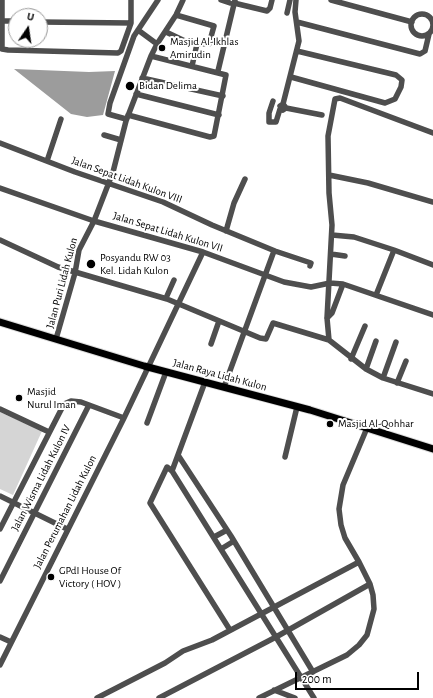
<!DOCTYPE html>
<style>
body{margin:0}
#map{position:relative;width:433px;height:698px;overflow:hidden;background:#fff;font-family:"Alegreya Sans",sans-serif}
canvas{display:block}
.north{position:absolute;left:8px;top:8px;width:40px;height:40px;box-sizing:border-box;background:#fff;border:1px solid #999;border-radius:50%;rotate:13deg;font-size:11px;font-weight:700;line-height:16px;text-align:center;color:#000}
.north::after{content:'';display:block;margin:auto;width:14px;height:18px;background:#000;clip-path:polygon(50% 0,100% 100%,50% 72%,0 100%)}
.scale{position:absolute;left:295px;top:672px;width:124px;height:18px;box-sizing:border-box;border:2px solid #000;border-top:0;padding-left:5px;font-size:12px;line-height:14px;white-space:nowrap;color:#000;-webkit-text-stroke:3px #fff;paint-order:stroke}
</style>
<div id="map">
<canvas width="433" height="698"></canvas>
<div class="north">U</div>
<div class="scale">200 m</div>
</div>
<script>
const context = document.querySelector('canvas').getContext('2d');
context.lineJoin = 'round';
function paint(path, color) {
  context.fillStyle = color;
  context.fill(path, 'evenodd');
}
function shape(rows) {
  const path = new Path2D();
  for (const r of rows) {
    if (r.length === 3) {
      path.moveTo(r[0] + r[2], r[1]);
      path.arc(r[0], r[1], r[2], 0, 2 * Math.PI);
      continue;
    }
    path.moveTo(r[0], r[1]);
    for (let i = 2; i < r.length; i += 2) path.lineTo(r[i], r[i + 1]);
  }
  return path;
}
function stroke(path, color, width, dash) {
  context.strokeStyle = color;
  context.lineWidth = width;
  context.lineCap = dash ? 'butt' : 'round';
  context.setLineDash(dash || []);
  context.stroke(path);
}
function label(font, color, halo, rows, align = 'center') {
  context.font = font + ' "Alegreya Sans",sans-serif';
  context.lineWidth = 4;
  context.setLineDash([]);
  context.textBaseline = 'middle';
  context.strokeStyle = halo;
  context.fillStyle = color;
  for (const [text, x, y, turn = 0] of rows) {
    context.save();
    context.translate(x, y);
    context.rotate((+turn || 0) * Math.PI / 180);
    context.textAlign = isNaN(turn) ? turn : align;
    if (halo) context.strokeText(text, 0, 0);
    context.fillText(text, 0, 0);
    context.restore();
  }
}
paint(shape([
 [0,412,42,431,13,495,0,489]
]), '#d5d5d5');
paint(shape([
 [14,69,89,72,115,71,103,115,87,117,71,114]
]), '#9c9c9c');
const major = shape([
 [0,322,144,366,310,410,433,449]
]);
stroke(major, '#dbdbdb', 9);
stroke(shape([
 [2,0,2,49,8,50,118,53,121,51,131,23,131,0],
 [221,0,230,3],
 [331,0,412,22],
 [234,3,267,11,270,8,272,0],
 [287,13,290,0],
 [422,25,11],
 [176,15,214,26,209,44,197,44,192,66],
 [2,21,16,21],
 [40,22,131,23],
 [297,22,420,54,425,51,429,34],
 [138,30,157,44],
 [166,32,187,42],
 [218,71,235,0],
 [291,77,385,103,395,99,401,87,402,80,396,75,297,51],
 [142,78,223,96],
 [136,94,219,115],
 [273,101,269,113,269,122,276,122,280,109],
 [283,104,299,41,295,12,296,0],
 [286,108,283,104,280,106,283,110,286,108,322,115],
 [128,115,210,137,214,136,226,75,151,56],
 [126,119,108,114,110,103,134,36,158,0],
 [104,135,121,140],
 [0,143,75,172,163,202,212,225,275,251,311,263,310,266],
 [47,161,61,119],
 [329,175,368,183,433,202],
 [0,188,94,221,203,252,284,282,311,287,330,283,343,284,433,315],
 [226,231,234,203,245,179],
 [332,235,354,237,394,250,433,265],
 [0,240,58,267,167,299,260,338,266,339,273,323,329,340,366,369,383,378,433,394],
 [331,254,345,256],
 [376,295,394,250],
 [166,298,174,280],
 [327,318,332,313,343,284],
 [56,339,75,273,79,250,94,221,113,172,126,121,151,56,157,44,176,15,183,0],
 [329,340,327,318,332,225,329,193,328,136,335,99,340,98,433,133],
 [211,344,219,321],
 [351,359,365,326],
 [366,369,376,341],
 [383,378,396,342],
 [397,383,406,361],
 [224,387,274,251],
 [0,409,49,432],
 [147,423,166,372],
 [178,455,231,536,313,672],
 [285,457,297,407],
 [172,471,205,382],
 [0,496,67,529],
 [0,529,64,404,71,401,81,402,124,418],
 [214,537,227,530],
 [221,549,234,541],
 [0,581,89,405],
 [230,630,150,503,167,467,172,471,314,698],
 [0,637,11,642],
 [0,665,124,418,203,252],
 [274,690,295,698],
 [97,698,165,663,183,651,212,640,359,562],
 [159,698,276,637,370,584],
 [259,698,347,655,359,645,367,635,374,609,373,595,370,584,359,562,345,538,341,525,339,509,343,485,367,428]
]), '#4e4e4e', 5.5);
stroke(major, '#000', 7);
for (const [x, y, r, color] of [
 [162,48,4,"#000"],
 [130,86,5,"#000"],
 [91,264,5,"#000"],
 [19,398,4,"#000"],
 [330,424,4,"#000"],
 [51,577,4,"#000"]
]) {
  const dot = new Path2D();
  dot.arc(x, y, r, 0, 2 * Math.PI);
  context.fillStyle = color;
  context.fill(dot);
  stroke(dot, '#fff', 1.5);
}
label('11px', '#000', '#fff', [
 ["Masjid Al-Ikhlas",170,42],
 ["Amirudin",170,55],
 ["Bidan Delima",139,86],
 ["Posyandu RW 03",100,258],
 ["Kel. Lidah Kulon",100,271],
 ["Masjid",27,392],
 ["Nurul Iman",27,405],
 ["Masjid Al-Qohhar",338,424],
 ["GPdI House Of",59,571],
 ["Victory ( HOV )",59,584]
], 'left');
label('11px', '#000', '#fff', [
 ["Jalan Sepat Lidah Kulon VIII",127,180,20],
 ["Jalan Sepat Lidah Kulon VII",168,232,17],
 ["Jalan Puri Lidah Kulon",62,283,-75],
 ["Jalan Raya Lidah Kulon",220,375,15],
 ["Jalan Wisma Lidah Kulon IV",41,478,-63],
 ["Jalan Perumahan Lidah Kulon",65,512,-63]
]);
</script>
